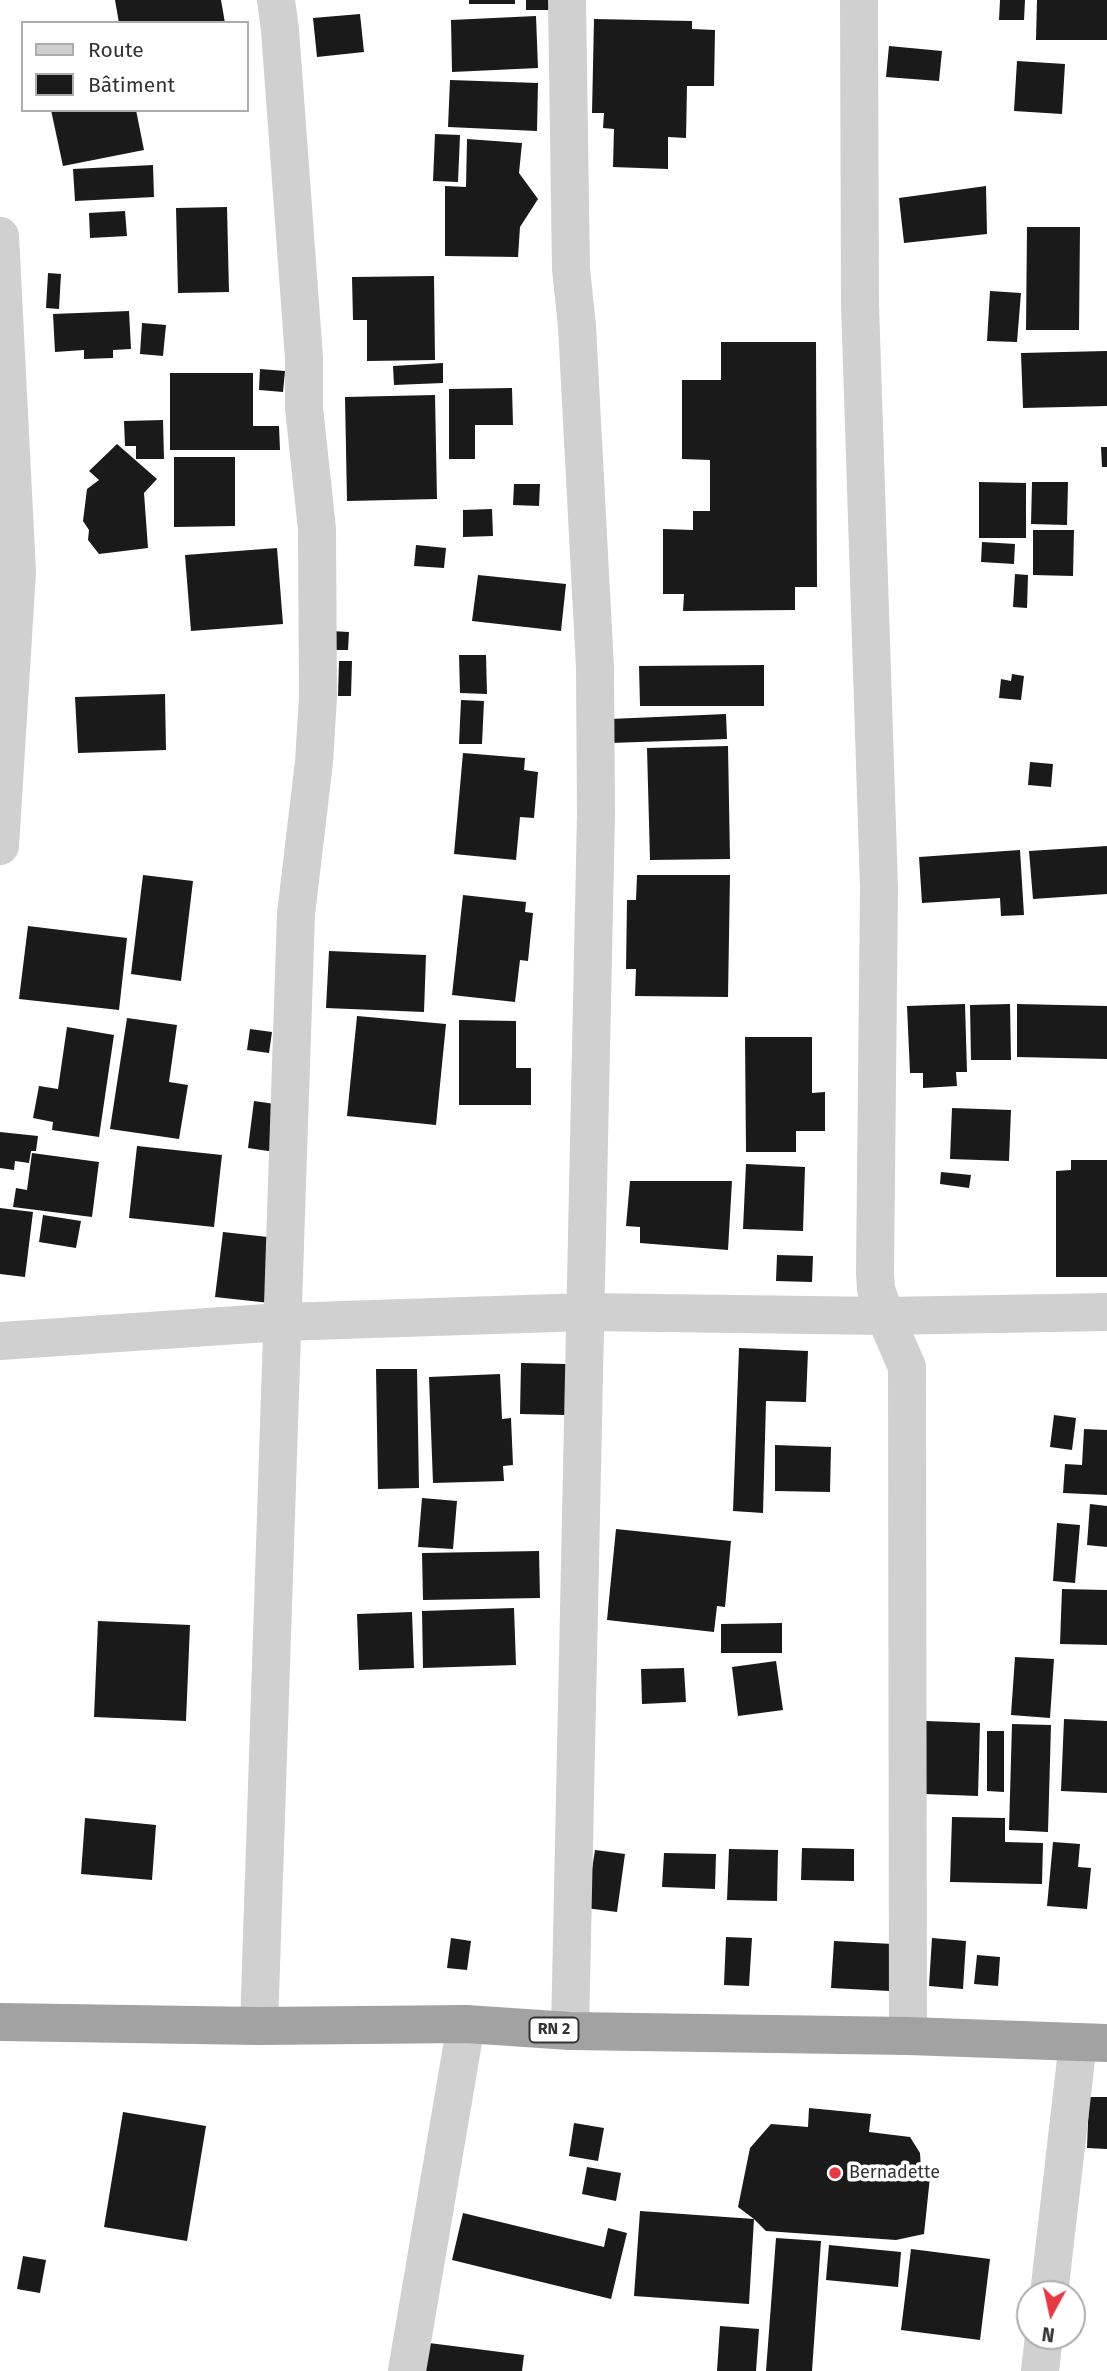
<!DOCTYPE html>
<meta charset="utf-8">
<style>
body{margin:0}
#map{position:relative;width:1107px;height:2371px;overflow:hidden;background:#fff;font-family:"Fira Sans",sans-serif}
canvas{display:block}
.legend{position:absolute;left:21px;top:21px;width:228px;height:91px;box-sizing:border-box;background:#fff;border:2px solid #adadad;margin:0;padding:9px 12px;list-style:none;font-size:21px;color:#333}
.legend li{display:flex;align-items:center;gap:14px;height:35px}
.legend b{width:35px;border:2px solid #adadad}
.north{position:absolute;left:1016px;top:2280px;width:70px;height:70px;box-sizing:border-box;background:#fff;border:2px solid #adadad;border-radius:50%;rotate:188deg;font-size:19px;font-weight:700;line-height:28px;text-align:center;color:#333}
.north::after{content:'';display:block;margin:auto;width:24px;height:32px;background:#e63946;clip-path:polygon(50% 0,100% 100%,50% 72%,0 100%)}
</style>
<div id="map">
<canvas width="1107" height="2371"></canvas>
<ul class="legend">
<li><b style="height:9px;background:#d0d0d0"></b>Route</li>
<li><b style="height:19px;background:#1a1a1a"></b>Bâtiment</li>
</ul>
<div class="north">N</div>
</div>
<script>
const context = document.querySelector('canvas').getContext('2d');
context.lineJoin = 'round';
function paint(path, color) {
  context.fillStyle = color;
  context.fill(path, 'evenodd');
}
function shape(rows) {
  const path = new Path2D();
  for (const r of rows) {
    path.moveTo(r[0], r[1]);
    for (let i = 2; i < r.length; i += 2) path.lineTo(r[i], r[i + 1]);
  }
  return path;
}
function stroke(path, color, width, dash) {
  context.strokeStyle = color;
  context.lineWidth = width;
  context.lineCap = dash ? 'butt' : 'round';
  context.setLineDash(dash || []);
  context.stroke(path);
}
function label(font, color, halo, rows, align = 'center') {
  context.font = font + ' "Fira Sans",sans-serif';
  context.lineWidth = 7;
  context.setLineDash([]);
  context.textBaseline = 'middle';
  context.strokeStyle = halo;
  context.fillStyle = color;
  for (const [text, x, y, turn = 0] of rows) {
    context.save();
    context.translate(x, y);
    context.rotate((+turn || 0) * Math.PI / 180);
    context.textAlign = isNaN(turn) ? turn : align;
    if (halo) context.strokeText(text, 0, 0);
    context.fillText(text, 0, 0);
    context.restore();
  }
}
paint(shape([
 [115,0,221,0,225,23,119,23],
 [469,0,515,0,515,4,469,4],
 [526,0,553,0,553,10,526,10],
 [1000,0,1025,0,1024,20,999,20],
 [1037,0,1107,0,1107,40,1036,40],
 [360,14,364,52,317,57,313,18],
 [536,16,538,68,452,72,451,20],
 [594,19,692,21,692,29,715,30,714,86,687,86,686,138,668,137,668,169,613,167,614,129,603,128,604,113,592,113],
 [889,46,942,51,939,81,886,77],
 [1017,61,1065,64,1062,114,1014,111],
 [450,80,538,83,537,131,448,127],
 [51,110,136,110,144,150,63,166],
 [435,134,460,135,458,182,433,181],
 [467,139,522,143,519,173,538,199,520,227,518,257,445,256,445,186,466,187],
 [153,165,154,197,75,201,73,169],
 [986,186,987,234,904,243,899,198],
 [227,207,229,292,178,293,176,208],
 [125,211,127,236,90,238,89,213],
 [1027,227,1080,227,1079,330,1026,330],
 [48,273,61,274,59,309,46,308],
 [434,276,435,360,367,361,367,320,353,320,352,277],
 [990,291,1021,293,1017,342,987,341],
 [129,311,131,349,113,350,113,358,84,359,84,350,55,352,53,314],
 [142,323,166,325,163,356,140,354],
 [721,342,816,342,817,587,795,587,795,610,683,611,684,594,663,594,663,529,693,530,693,511,710,511,710,460,682,459,682,380,721,380],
 [1107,351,1107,406,1023,408,1021,353],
 [443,363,443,383,394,385,393,366],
 [260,369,285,371,283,392,259,390],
 [170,373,253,373,253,426,279,426,280,450,170,450],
 [512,388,513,425,475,425,475,459,449,459,449,389],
 [435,395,437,499,347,501,345,397],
 [163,420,164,459,136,459,136,446,125,446,124,421],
 [117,444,157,479,144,493,148,548,99,554,88,540,89,530,83,521,87,489,99,480,89,471],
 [1101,447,1107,447,1107,467,1102,467],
 [174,457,235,457,235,526,174,527],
 [979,482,1026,483,1026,538,979,538],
 [1032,482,1068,482,1067,525,1031,524],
 [514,484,540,484,539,506,513,505],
 [492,509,493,536,463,537,463,510],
 [1033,530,1074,530,1073,576,1033,575],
 [982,542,1015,544,1014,564,981,562],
 [416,545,446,548,444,568,414,566],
 [277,548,283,624,191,631,185,555],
 [1015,574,1028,575,1027,608,1013,607],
 [478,575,566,584,561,631,472,621],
 [331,631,349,632,348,650,330,650],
 [459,655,486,655,487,694,460,693],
 [339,661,352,661,351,696,338,696],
 [764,665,764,706,640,706,639,666],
 [1012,674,1024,676,1021,700,999,698,1001,679,1011,681],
 [165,694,166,750,78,753,75,697],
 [461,700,484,701,482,744,459,744],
 [726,714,727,739,610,743,610,719],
 [728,746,730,859,650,860,647,748],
 [463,753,525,758,524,770,538,772,534,818,520,817,516,860,454,854],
 [1030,762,1053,764,1051,787,1028,785],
 [1107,846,1107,894,1033,899,1029,851],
 [1020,850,1024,915,1001,916,1000,898,922,903,919,857],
 [143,875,193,881,181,981,131,974],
 [637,875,730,875,728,997,635,996,636,969,626,969,627,900,636,900],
 [463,895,526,902,525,912,533,913,528,961,520,960,515,1002,452,995],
 [28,926,127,938,119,1010,19,999],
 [329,951,426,955,424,1012,326,1008],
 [965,1004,967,1072,956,1072,957,1086,923,1088,923,1073,910,1073,907,1006],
 [1010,1004,1011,1060,971,1060,970,1005],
 [1017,1004,1107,1006,1107,1059,1017,1057],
 [357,1016,446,1024,436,1125,347,1116],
 [127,1018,177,1025,169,1082,188,1085,179,1139,110,1129],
 [459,1020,516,1021,516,1068,531,1068,531,1105,459,1105],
 [67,1027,114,1035,99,1137,52,1130,53,1122,33,1118,39,1086,58,1089],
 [250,1029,272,1032,269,1053,247,1050],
 [745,1037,812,1037,812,1093,825,1092,825,1131,796,1131,796,1152,746,1152],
 [254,1101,282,1105,275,1152,248,1148],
 [952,1108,1011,1110,1009,1161,950,1159],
 [0,1132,38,1136,36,1151,31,1151,29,1163,15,1161,14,1170,0,1168],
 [137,1146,222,1155,214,1227,129,1218],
 [32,1153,99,1162,92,1217,13,1207,16,1188,27,1190],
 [1071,1160,1107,1160,1107,1277,1056,1277,1056,1171,1071,1170],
 [746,1164,805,1167,803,1231,743,1229],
 [941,1172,971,1175,969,1188,940,1184],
 [630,1181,732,1181,728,1250,640,1243,640,1227,626,1226],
 [0,1208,33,1212,25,1277,0,1274],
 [43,1215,81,1221,76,1248,39,1242],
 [223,1232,277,1238,270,1303,215,1297],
 [777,1255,813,1256,812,1282,776,1281],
 [739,1348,808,1351,806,1402,766,1401,763,1513,733,1511],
 [521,1363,566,1364,565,1415,520,1414],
 [376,1369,417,1369,419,1488,378,1489],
 [500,1374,502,1419,511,1418,513,1465,503,1466,504,1481,433,1483,429,1377],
 [1054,1415,1076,1418,1072,1450,1050,1447],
 [1084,1429,1107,1430,1107,1495,1063,1493,1065,1464,1082,1465],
 [775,1445,831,1447,830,1492,775,1491],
 [422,1498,457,1501,453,1549,418,1547],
 [1090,1504,1107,1506,1107,1547,1087,1545],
 [1057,1523,1080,1525,1075,1583,1053,1581],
 [616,1529,731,1541,725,1607,717,1606,714,1632,607,1620],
 [539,1551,540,1598,423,1600,422,1553],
 [1062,1589,1107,1590,1107,1645,1060,1644],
 [514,1608,516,1665,423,1668,422,1611],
 [412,1612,414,1668,359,1670,357,1614],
 [98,1621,190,1625,186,1721,94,1717],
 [782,1623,782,1653,721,1653,721,1624],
 [1015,1657,1054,1659,1050,1718,1011,1715],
 [776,1661,783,1710,738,1716,732,1667],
 [684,1668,686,1702,642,1704,641,1669],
 [1064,1719,1107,1721,1107,1793,1061,1791],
 [926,1721,980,1723,978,1796,925,1794],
 [1012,1724,1051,1725,1048,1832,1009,1830],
 [987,1731,1004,1731,1004,1792,987,1791],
 [952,1817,1005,1818,1005,1842,1043,1843,1042,1884,950,1882],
 [85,1818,156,1825,152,1880,81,1874],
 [1053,1842,1080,1844,1078,1867,1091,1868,1087,1909,1047,1906],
 [802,1848,854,1849,854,1881,801,1880],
 [729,1849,778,1850,777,1901,727,1900],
 [595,1850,625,1854,617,1912,586,1908],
 [664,1853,716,1854,715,1889,662,1887],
 [726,1937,752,1938,749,1986,724,1985],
 [451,1938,471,1941,467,1970,447,1968],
 [932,1938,966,1941,963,1989,929,1986],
 [834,1941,893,1944,890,1991,831,1988],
 [977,1955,1000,1957,998,1986,974,1984],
 [1089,2097,1107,2097,1107,2149,1087,2148],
 [809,2108,871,2114,869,2132,910,2137,920,2153,921,2169,930,2177,924,2234,896,2240,766,2231,754,2219,749,2304,634,2296,640,2211,754,2219,738,2207,750,2148,771,2124,808,2127],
 [123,2112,206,2126,187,2241,104,2227],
 [574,2123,604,2128,598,2161,569,2156],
 [587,2167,621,2173,616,2201,582,2194],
 [463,2213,604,2247,608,2228,627,2233,611,2299,452,2260],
 [776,2238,821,2241,812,2371,766,2371],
 [829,2245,901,2252,898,2287,826,2280],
 [911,2249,990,2259,980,2340,901,2330],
 [23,2256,46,2260,40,2293,17,2289],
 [720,2326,759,2329,756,2371,717,2371],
 [429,2343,524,2355,522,2371,425,2371]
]), '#1a1a1a');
stroke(shape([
 [567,0,571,269,577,326,595,668,596,814,570,2031],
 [859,0,860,304,879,887,875,1273,876,1289,885,1316,907,1367,908,2036],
 [0,236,17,572,0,846],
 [0,1341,282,1322,586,1312,885,1316,1107,1312],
 [259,2026,296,914,314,762,318,697,317,529,304,408,304,358,280,30,276,0],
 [1049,2294,1078,2042],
 [407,2371,466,2024],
 [1040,2371,1044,2336]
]), '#d0d0d0', 38);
stroke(shape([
 [0,2022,259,2026,466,2024,570,2031,908,2036,1107,2043]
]), '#a2a2a2', 38);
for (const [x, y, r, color] of [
 [835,2173,7,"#e63946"]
]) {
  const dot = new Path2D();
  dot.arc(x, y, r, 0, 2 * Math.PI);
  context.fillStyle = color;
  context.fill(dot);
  stroke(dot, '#fff', 2.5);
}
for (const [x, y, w] of [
 [554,2030,49]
]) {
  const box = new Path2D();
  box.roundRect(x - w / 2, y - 12.5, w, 25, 5);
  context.fillStyle = '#fff';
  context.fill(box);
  stroke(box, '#333', 2);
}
label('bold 16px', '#333', null, [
 ["RN 2",554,2030]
]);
label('18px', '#333', '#fff', [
 ["Bernadette",849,2173]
], 'left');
</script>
